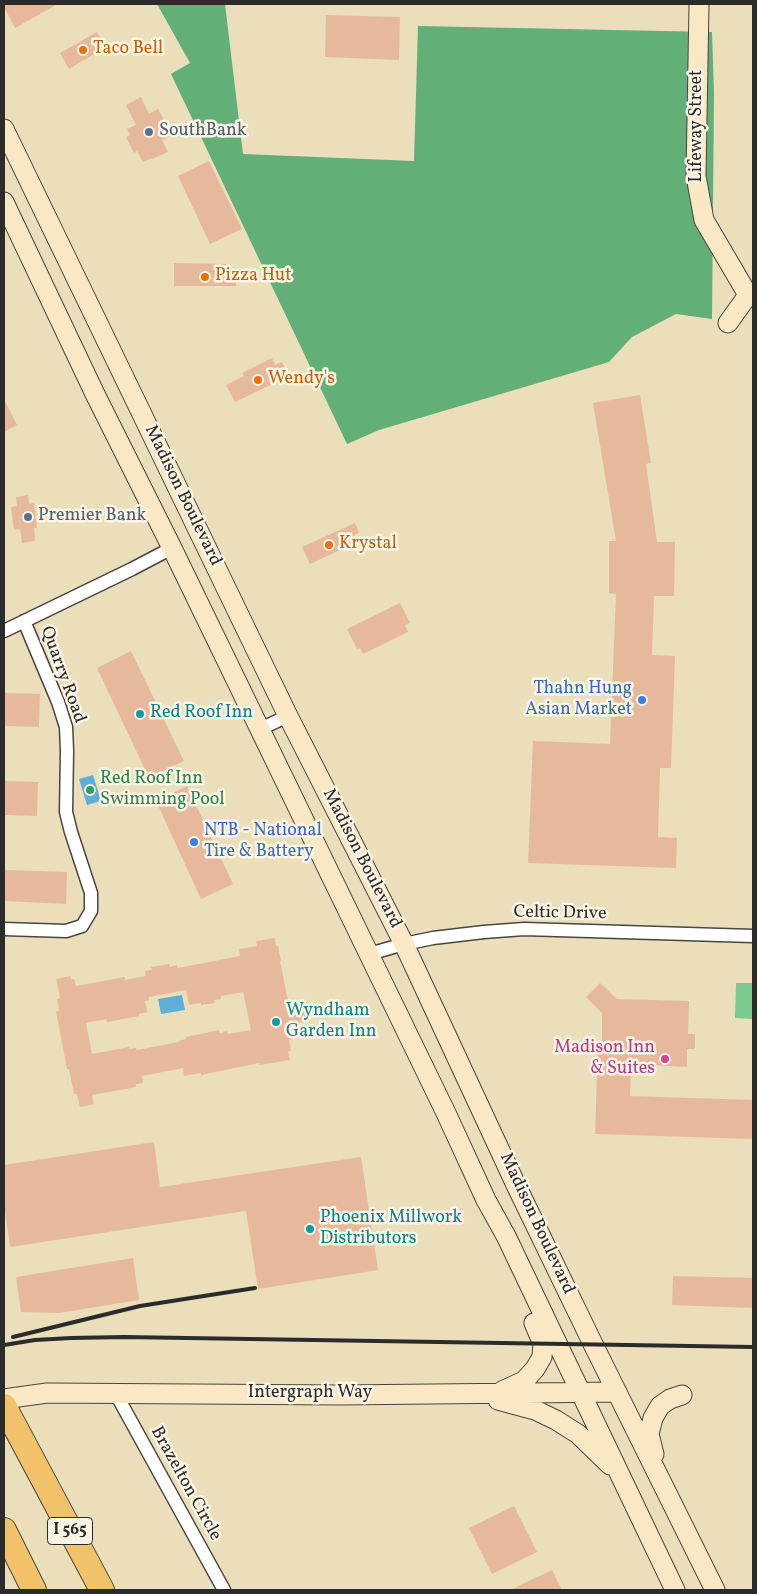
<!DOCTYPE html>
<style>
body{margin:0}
#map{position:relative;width:757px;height:1594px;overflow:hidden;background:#eadfba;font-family:Vollkorn,serif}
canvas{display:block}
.frame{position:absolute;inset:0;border:5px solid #2b2b2b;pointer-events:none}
</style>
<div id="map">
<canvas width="757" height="1594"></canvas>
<div class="frame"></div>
</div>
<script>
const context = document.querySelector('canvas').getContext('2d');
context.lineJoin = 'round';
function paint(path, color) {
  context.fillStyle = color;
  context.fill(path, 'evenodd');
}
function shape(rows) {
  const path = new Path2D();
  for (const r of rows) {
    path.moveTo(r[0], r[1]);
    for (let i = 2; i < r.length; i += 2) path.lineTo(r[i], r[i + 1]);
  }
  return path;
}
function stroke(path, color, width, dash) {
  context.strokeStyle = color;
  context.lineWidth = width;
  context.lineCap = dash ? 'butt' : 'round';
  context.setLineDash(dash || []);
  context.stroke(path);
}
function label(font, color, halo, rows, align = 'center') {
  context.font = font + ' Vollkorn,serif';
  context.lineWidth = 5;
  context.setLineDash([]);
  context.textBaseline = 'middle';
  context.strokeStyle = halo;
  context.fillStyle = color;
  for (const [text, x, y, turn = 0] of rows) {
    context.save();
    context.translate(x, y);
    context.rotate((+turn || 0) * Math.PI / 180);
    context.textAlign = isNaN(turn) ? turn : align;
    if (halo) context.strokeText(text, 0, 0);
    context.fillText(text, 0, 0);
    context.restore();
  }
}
paint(shape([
 [736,983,753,983,753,1019,735,1018]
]), '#78cb8d');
paint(shape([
 [157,4,225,4,243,154,414,161,418,26,712,32,714,93,712,319,676,314,632,337,609,362,379,430,347,444,171,74,190,63]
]), '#62af78');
paint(shape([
 [93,775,101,801,87,805,79,779],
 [182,995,185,1010,161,1014,158,999]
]), '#5faed9');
paint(shape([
 [4,4,58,4,15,28,4,7],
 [326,15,400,17,399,60,325,57],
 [97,32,106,47,69,69,60,53],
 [141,97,149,114,158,109,172,135,162,140,168,152,152,159,152,158,143,162,137,151,134,153,126,137,130,135,127,129,136,125,126,105],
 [209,161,242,229,210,244,178,176],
 [174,263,226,264,226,268,236,268,236,286,174,286],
 [272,358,275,365,282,362,289,376,235,402,226,385,244,376,242,373],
 [640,395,651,463,646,464,657,542,675,542,674,596,654,596,652,655,675,656,671,768,660,768,658,837,677,838,676,868,528,863,533,741,610,744,616,594,609,593,609,541,616,541,593,403],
 [4,399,17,425,4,432],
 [28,495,29,504,34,503,37,528,34,528,35,541,22,543,20,529,14,530,11,507,17,506,16,497],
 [355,523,359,533,354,535,357,542,310,564,302,547],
 [400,603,410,623,405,625,408,632,363,654,360,648,357,649,347,629],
 [131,651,184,761,149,778,97,668],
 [4,693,40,694,39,727,4,726],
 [4,781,38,782,37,816,4,815],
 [187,786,233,884,201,899,156,801],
 [4,870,67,872,66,904,4,901],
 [275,938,276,946,278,946,281,961,280,961,289,1006,306,1003,309,1021,291,1024,293,1039,289,1040,291,1051,288,1051,290,1060,259,1065,259,1063,201,1075,201,1073,184,1076,183,1068,142,1076,143,1083,136,1084,136,1087,92,1095,94,1104,80,1107,77,1094,74,1094,69,1069,67,1069,56,1011,59,1011,57,999,60,998,56,979,70,976,71,979,74,979,76,986,125,977,125,980,146,976,145,971,152,970,151,967,169,964,170,967,177,965,178,968,240,956,239,949,257,946,256,941],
 [186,990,189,1005,201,1003,201,1005,215,1003,214,1000,221,999,221,996,243,992,251,1030,228,1034,227,1031,220,1033,219,1030,186,1037,186,1039,178,1041,179,1042,137,1050,136,1048,129,1049,129,1047,92,1054,86,1023,106,1019,107,1022,139,1016,139,1014,147,1012,145,1001,149,1000,149,997],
 [600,983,617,999,689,1001,688,1034,695,1034,695,1049,687,1049,687,1067,631,1064,630,1096,753,1100,753,1139,595,1134,598,1045,602,1045,602,1013,586,997],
 [154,1142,160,1187,361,1157,378,1270,258,1289,246,1211,10,1247,4,1204,4,1165],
 [133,1258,139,1300,59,1313,21,1312,16,1277],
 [673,1276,753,1278,753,1308,672,1305],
 [514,1506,537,1552,492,1574,469,1528],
 [552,1570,562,1590,510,1590]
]), '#e6b99d');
const street = shape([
 [4,631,132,569,172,548],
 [260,729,288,716],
 [4,929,66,931,82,926,91,911,91,893,71,832,66,812,67,751,66,727,58,702,24,621],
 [369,954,404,944,433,938,484,932,524,929,753,936],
 [116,1394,224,1590]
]);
const secondary = shape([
 [699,4,696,176,704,220,748,295],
 [4,129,288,716,404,944,516,1185,593,1344,715,1590],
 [4,202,95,394,172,548,446,1113,486,1200,506,1236,675,1590],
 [728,323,748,295,753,293],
 [502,1391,524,1381,535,1369,542,1357,543,1344,534,1323],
 [4,1399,47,1393,340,1395,617,1392],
 [498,1400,535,1410,556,1420,578,1434,610,1465],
 [654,1454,649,1434,653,1418,660,1406,670,1399,682,1395]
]);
const highway = shape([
 [4,1406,102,1590],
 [4,1530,34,1590]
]);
stroke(street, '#484640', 15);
stroke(secondary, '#484640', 21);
stroke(highway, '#484640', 26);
stroke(street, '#fff', 12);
stroke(secondary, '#fae7c3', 19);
stroke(highway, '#f2c26a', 24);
stroke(shape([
 [13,1337,140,1306,255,1288],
 [4,1345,35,1340,71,1338,124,1337,753,1347]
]), '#2b2b2b', 4);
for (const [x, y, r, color] of [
 [83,50,5,"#e8710a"],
 [149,132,5,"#5c6f8a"],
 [205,277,5,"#e8710a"],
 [258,380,5,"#e8710a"],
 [28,517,5,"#5c6f8a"],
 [329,545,5,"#e8710a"],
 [642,700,5,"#3f7fe0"],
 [140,714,5,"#0f9aa8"],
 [90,790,5,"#2e9e5b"],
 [194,842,5,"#3f7fe0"],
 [276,1022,5,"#0f9aa8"],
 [665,1059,5,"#d1479c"],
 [310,1229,5,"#0f9aa8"]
]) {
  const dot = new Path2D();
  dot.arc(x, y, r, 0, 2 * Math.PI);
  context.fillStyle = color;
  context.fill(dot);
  stroke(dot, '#fcf5e5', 2);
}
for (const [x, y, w] of [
 [70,1531,45]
]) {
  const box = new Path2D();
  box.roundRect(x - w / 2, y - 13.5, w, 27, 4);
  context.fillStyle = '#fcf5e5';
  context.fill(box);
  stroke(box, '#2b2b2b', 1);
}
label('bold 16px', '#2b2b2b', null, [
 ["I 565",70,1531]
]);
label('18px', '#c56008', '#fcf5e5', [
 ["Taco Bell",93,50],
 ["Pizza Hut",215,277],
 ["Wendy's",268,380],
 ["Krystal",339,545]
], 'left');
label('18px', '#2b2b2b', '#fcf5e5', [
 ["Lifeway Street",698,126,-90],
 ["Madison Boulevard",182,496,64],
 ["Quarry Road",62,675,70],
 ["Madison Boulevard",361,859,63],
 ["Celtic Drive",560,914,1],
 ["Madison Boulevard",536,1224,65],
 ["Intergraph Way",310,1394],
 ["Brazelton Circle",185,1484,61]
]);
label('18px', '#4e5e75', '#fcf5e5', [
 ["SouthBank",159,132],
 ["Premier Bank",38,517]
], 'left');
label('18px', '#366cbe', '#fcf5e5', [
 ["Thahn Hung",632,690],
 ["Asian Market",632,711],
 ["NTB - National",204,832,"left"],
 ["Tire & Battery",204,853,"left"]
], 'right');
label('18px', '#0d838f', '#fcf5e5', [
 ["Red Roof Inn",150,714],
 ["Wyndham",286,1012],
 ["Garden Inn",286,1033],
 ["Phoenix Millwork",320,1219],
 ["Distributors",320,1240]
], 'left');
label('18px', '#27864d', '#fcf5e5', [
 ["Red Roof Inn",100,780],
 ["Swimming Pool",100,801]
], 'left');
label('18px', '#b23c85', '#fcf5e5', [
 ["Madison Inn",655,1049],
 ["& Suites",655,1070]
], 'right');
</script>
